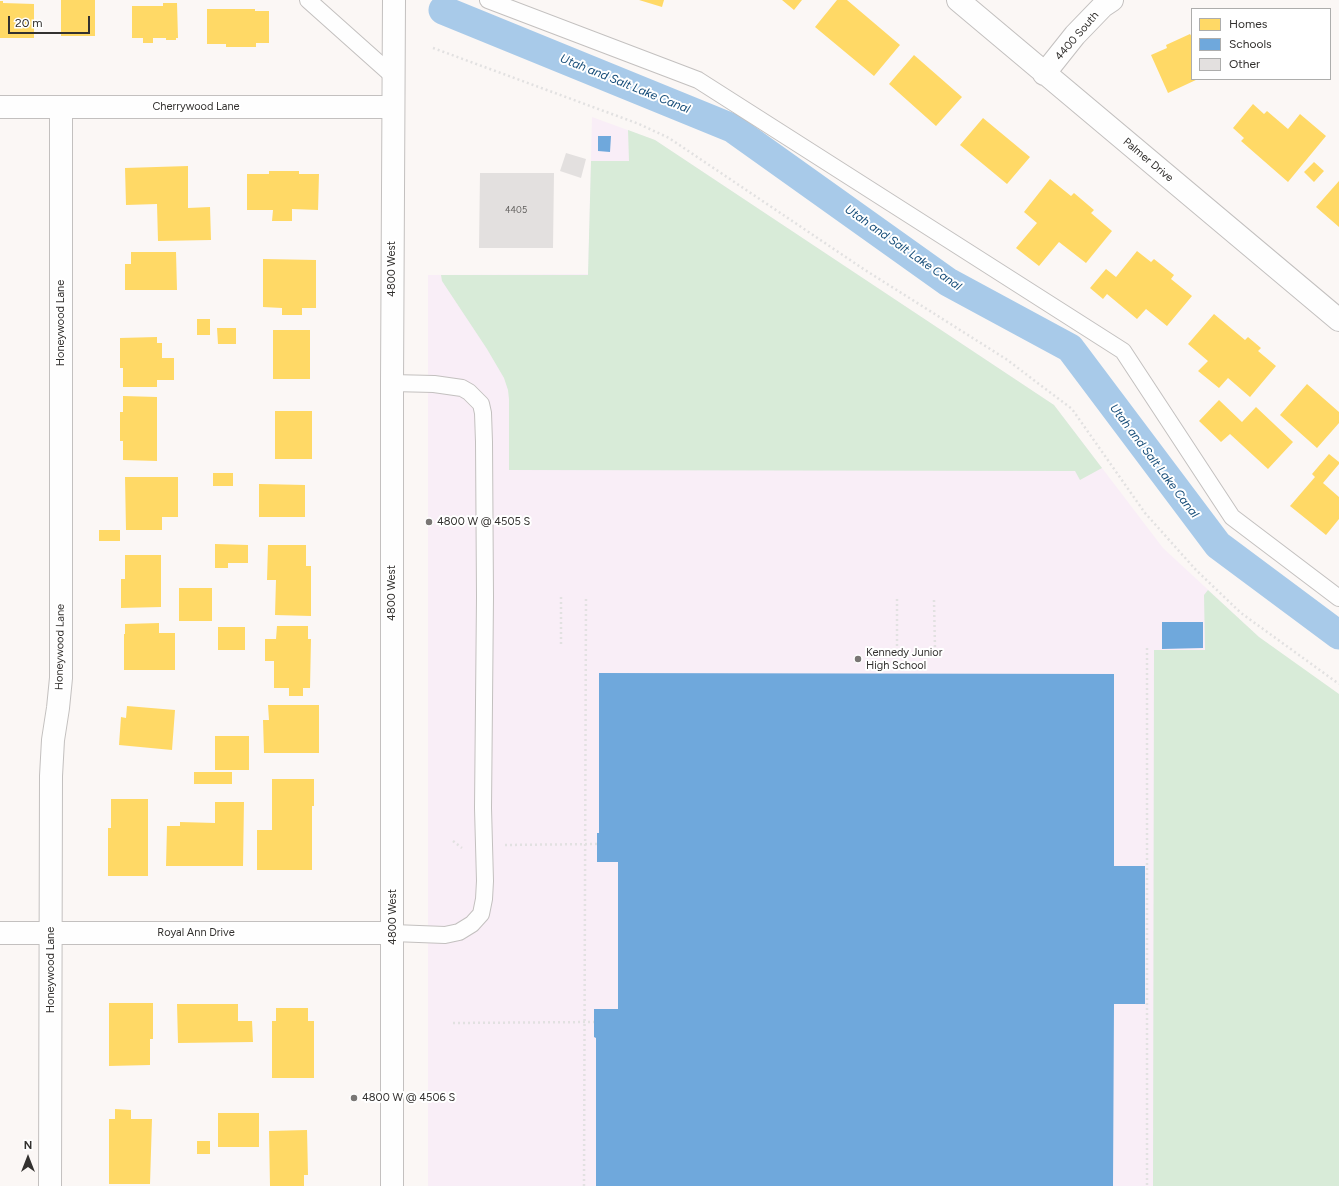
<!DOCTYPE html>
<style>
body{margin:0}
#map{position:relative;width:1339px;height:1186px;overflow:hidden;background:#fbf7f5;font-family:Figtree,sans-serif}
canvas{display:block}
.legend{position:absolute;left:1191px;top:8px;width:140px;height:72px;box-sizing:border-box;background:#fff;border:1px solid #adadac;margin:0;padding:5px 7px;list-style:none;font-size:12px;color:#33312f}
.legend li{display:flex;align-items:center;gap:8px;height:20px}
.legend b{width:20px;border:1px solid #adadac}
.north{position:absolute;left:8px;top:1138px;width:40px;height:40px;-webkit-text-stroke:3px #fff;paint-order:stroke;rotate:0deg;font-size:11px;font-weight:700;line-height:16px;text-align:center;color:#33312f}
.north::after{content:'';display:block;margin:auto;width:14px;height:18px;background:#33312f;clip-path:polygon(50% 0,100% 100%,50% 72%,0 100%)}
.scale{position:absolute;left:8px;top:16px;width:82px;height:18px;box-sizing:border-box;border:2px solid #33312f;border-top:0;padding-left:5px;font-size:12px;line-height:14px;white-space:nowrap;color:#33312f;-webkit-text-stroke:3px #fff;paint-order:stroke}
</style>
<div id="map">
<canvas width="1339" height="1186"></canvas>
<ul class="legend">
<li><b style="height:11px;background:#ffd966"></b>Homes</li>
<li><b style="height:11px;background:#6fa8dc"></b>Schools</li>
<li><b style="height:11px;background:#e3e0df"></b>Other</li>
</ul>
<div class="north">N</div>
<div class="scale">20 m</div>
</div>
<script>
const context = document.querySelector('canvas').getContext('2d');
context.lineJoin = 'round';
function paint(path, color) {
  context.fillStyle = color;
  context.fill(path, 'evenodd');
}
function shape(rows) {
  const path = new Path2D();
  for (const r of rows) {
    path.moveTo(r[0], r[1]);
    for (let i = 2; i < r.length; i += 2) path.lineTo(r[i], r[i + 1]);
  }
  return path;
}
function stroke(path, color, width, dash) {
  context.strokeStyle = color;
  context.lineWidth = width;
  context.lineCap = dash ? 'butt' : 'round';
  context.setLineDash(dash || []);
  context.stroke(path);
}
function label(font, color, halo, rows, align = 'center') {
  context.font = font + ' Figtree,sans-serif';
  context.lineWidth = 4;
  context.setLineDash([]);
  context.textBaseline = 'middle';
  context.strokeStyle = halo;
  context.fillStyle = color;
  for (const [text, x, y, turn = 0] of rows) {
    context.save();
    context.translate(x, y);
    context.rotate((+turn || 0) * Math.PI / 180);
    context.textAlign = isNaN(turn) ? turn : align;
    if (halo) context.strokeText(text, 0, 0);
    context.fillText(text, 0, 0);
    context.restore();
  }
}
paint(shape([
 [592,117,655,140,1054,405,1163,548,1259,637,1317,680,1339,1186,428,1186,428,275,588,274]
]), '#f9eef7');
paint(shape([
 [628,130,655,140,1054,405,1102,468,1080,480,1075,471,509,470,509,399,508,390,504,378,487,349,442,281,441,275,588,275,591,161,629,161],
 [1208,590,1259,637,1339,694,1339,1186,1153,1186,1154,650,1205,650,1204,595]
]), '#d8ebd8');
paint(shape([
 [61,0,95,0,95,36,61,36],
 [639,0,664,0,662,7],
 [782,0,802,0,794,10],
 [837,0,847,0,900,45,874,76,815,27],
 [0,1,3,1,3,3,34,4,34,38,0,38],
 [163,3,177,3,178,38,176,38,176,40,166,40,166,38,153,38,153,43,143,43,143,38,132,38,132,6,163,6],
 [207,9,255,9,255,11,269,11,269,43,256,43,256,47,226,47,226,44,207,44],
 [1190,34,1192,37,1192,79,1198,79,1168,93,1151,55,1167,48,1166,45],
 [914,55,962,97,936,126,889,84],
 [1253,104,1264,114,1267,111,1288,129,1300,114,1326,136,1288,182,1241,141,1244,138,1233,128],
 [983,118,1030,157,1007,184,960,145],
 [1314,162,1324,171,1314,182,1304,172],
 [188,166,188,208,210,207,211,240,158,241,157,204,126,205,125,168],
 [269,171,299,171,299,174,319,174,318,210,292,209,292,221,272,221,273,210,247,210,247,174,269,174],
 [1050,179,1071,196,1074,193,1094,210,1091,213,1112,231,1086,263,1059,242,1039,266,1016,248,1037,223,1024,212],
 [1339,181,1339,227,1316,207],
 [1137,251,1151,262,1154,259,1174,275,1171,279,1192,296,1167,326,1146,309,1137,319,1107,294,1103,299,1090,288,1106,269,1116,277],
 [131,252,176,252,177,290,125,290,125,264,131,264],
 [263,259,316,260,316,308,302,308,302,315,282,315,282,308,263,307],
 [1214,314,1245,340,1248,337,1261,348,1258,351,1276,366,1250,397,1228,378,1219,388,1198,371,1208,361,1188,344],
 [197,319,210,319,210,335,197,335],
 [217,328,236,328,236,344,218,344],
 [273,330,310,330,310,379,273,379],
 [157,337,157,343,162,343,162,358,174,358,174,380,157,380,157,387,123,387,123,368,120,368,120,338],
 [1307,384,1339,412,1339,423,1317,448,1280,415],
 [123,396,157,397,157,461,123,460,123,441,120,441,120,412,123,412],
 [1219,400,1242,422,1256,407,1293,442,1268,469,1230,434,1221,442,1199,421],
 [275,411,312,411,312,459,275,459],
 [1329,454,1339,462,1339,464,1323,483,1339,497,1339,519,1326,535,1290,506,1315,477,1312,474],
 [213,473,233,473,233,486,213,486],
 [125,477,178,477,178,517,162,517,162,530,126,530],
 [259,484,305,485,305,517,259,517],
 [99,530,120,530,120,541,99,541],
 [215,544,248,545,248,563,228,563,228,568,215,568],
 [268,545,306,545,306,566,311,566,311,616,275,615,276,580,267,580],
 [125,555,161,555,161,607,121,608,121,579,125,579],
 [179,588,212,588,212,621,179,621],
 [159,623,159,633,175,633,175,670,124,670,124,634,125,634,125,624],
 [277,626,308,626,308,639,311,639,310,688,303,688,303,696,289,696,289,688,274,688,274,661,265,661,265,639,276,639],
 [218,627,245,627,245,650,218,650],
 [268,705,319,705,319,753,264,753,263,720,269,720],
 [127,706,175,710,172,750,119,745,121,717,126,718],
 [215,736,249,736,249,770,215,770],
 [194,772,232,772,232,784,194,784],
 [272,779,314,779,314,806,312,806,312,870,257,870,257,830,272,830],
 [111,799,148,799,148,876,108,876,108,828,111,828],
 [215,802,244,802,243,866,166,866,167,826,180,826,180,822,215,823],
 [109,1003,153,1003,153,1039,150,1039,150,1065,109,1066],
 [177,1004,238,1004,238,1021,252,1021,253,1042,178,1043],
 [276,1008,308,1008,308,1021,314,1021,314,1078,272,1078,272,1021,276,1021],
 [115,1109,131,1110,131,1119,152,1119,150,1184,109,1184,109,1119,115,1119],
 [218,1113,259,1113,259,1147,218,1147],
 [307,1130,308,1175,304,1175,304,1186,270,1186,269,1131],
 [197,1141,210,1141,210,1154,197,1154]
]), '#ffd966');
paint(shape([
 [598,136,611,136,610,152,598,151],
 [1162,622,1203,622,1203,648,1162,649],
 [599,673,1114,674,1114,866,1145,866,1145,1004,1114,1004,1113,1186,596,1186,596,1038,594,1037,594,1009,618,1009,618,862,597,862,597,833,599,833]
]), '#6fa8dc');
stroke(shape([
 [443,10,732,128,948,282,1070,348,1218,545,1339,635]
]), '#a8cae9', 29);
paint(shape([
 [566,153,586,159,581,178,560,171],
 [480,173,554,173,553,248,479,248]
]), '#e3e0df');
const service = shape([
 [308,0,392,75],
 [488,0,698,80,1123,351,1232,517,1339,598],
 [392,383,434,384,462,388,469,392,481,404,483,413,484,442,485,597,483,808,485,881,484,899,481,914,472,924,459,932,445,935,393,933]
]);
const minor = shape([
 [958,0,1339,320],
 [1044,74,1075,35,1103,6,1112,0],
 [0,107,392,107],
 [0,933,393,933],
 [50,1186,51,776,53,740,58,708,61,678,61,107]
]);
const secondary = shape([
 [392,1186,392,383,394,0]
]);
stroke(service, '#c3c0bf', 18);
stroke(minor, '#c3c0bf', 24);
stroke(secondary, '#c3c0bf', 24);
stroke(shape([
 [433,48,639,124,669,138,865,270,1006,359,1072,409,1145,513,1196,570,1241,613,1339,684],
 [561,597,561,645],
 [897,599,897,648],
 [934,600,935,648],
 [1147,648,1147,1186],
 [453,841,462,848],
 [505,845,597,844],
 [453,1023,594,1022],
 [584,1186,586,597]
]), '#e2e1e1', 2.5, [2, 3]);
stroke(service, '#fefefe', 16);
stroke(minor, '#fefefe', 22);
stroke(secondary, '#fefefe', 22);
for (const [x, y, r, color] of [
 [429,522,4,"#797674"],
 [858,659,4,"#797674"],
 [354,1098,4,"#797674"]
]) {
  const dot = new Path2D();
  dot.arc(x, y, r, 0, 2 * Math.PI);
  context.fillStyle = color;
  context.fill(dot);
  stroke(dot, '#fff', 1.5);
}
label('9px', '#5f5d5b', null, [
 ["4405",516,210]
]);
label('11px', '#33312f', '#fff', [
 ["4400 South",1077,36,-49],
 ["Cherrywood Lane",196,107],
 ["Palmer Drive",1148,160,40],
 ["4800 West",392,269,-90],
 ["Honeywood Lane",61,323,-90],
 ["4800 West",392,593,-90],
 ["Honeywood Lane",60,647,-89],
 ["4800 West",393,917,-90],
 ["Royal Ann Drive",196,933],
 ["Honeywood Lane",51,970,-90]
]);
label('11px', '#33312f', '#fff', [
 ["4800 W @ 4505 S",437,522],
 ["Kennedy Junior",866,653],
 ["High School",866,666],
 ["4800 W @ 4506 S",362,1098]
], 'left');
label('italic 12px', '#164d79', '#fff', [
 ["Utah and Salt Lake Canal",625,84,22],
 ["Utah and Salt Lake Canal",903,248,35],
 ["Utah and Salt Lake Canal",1154,461,53]
]);
</script>
